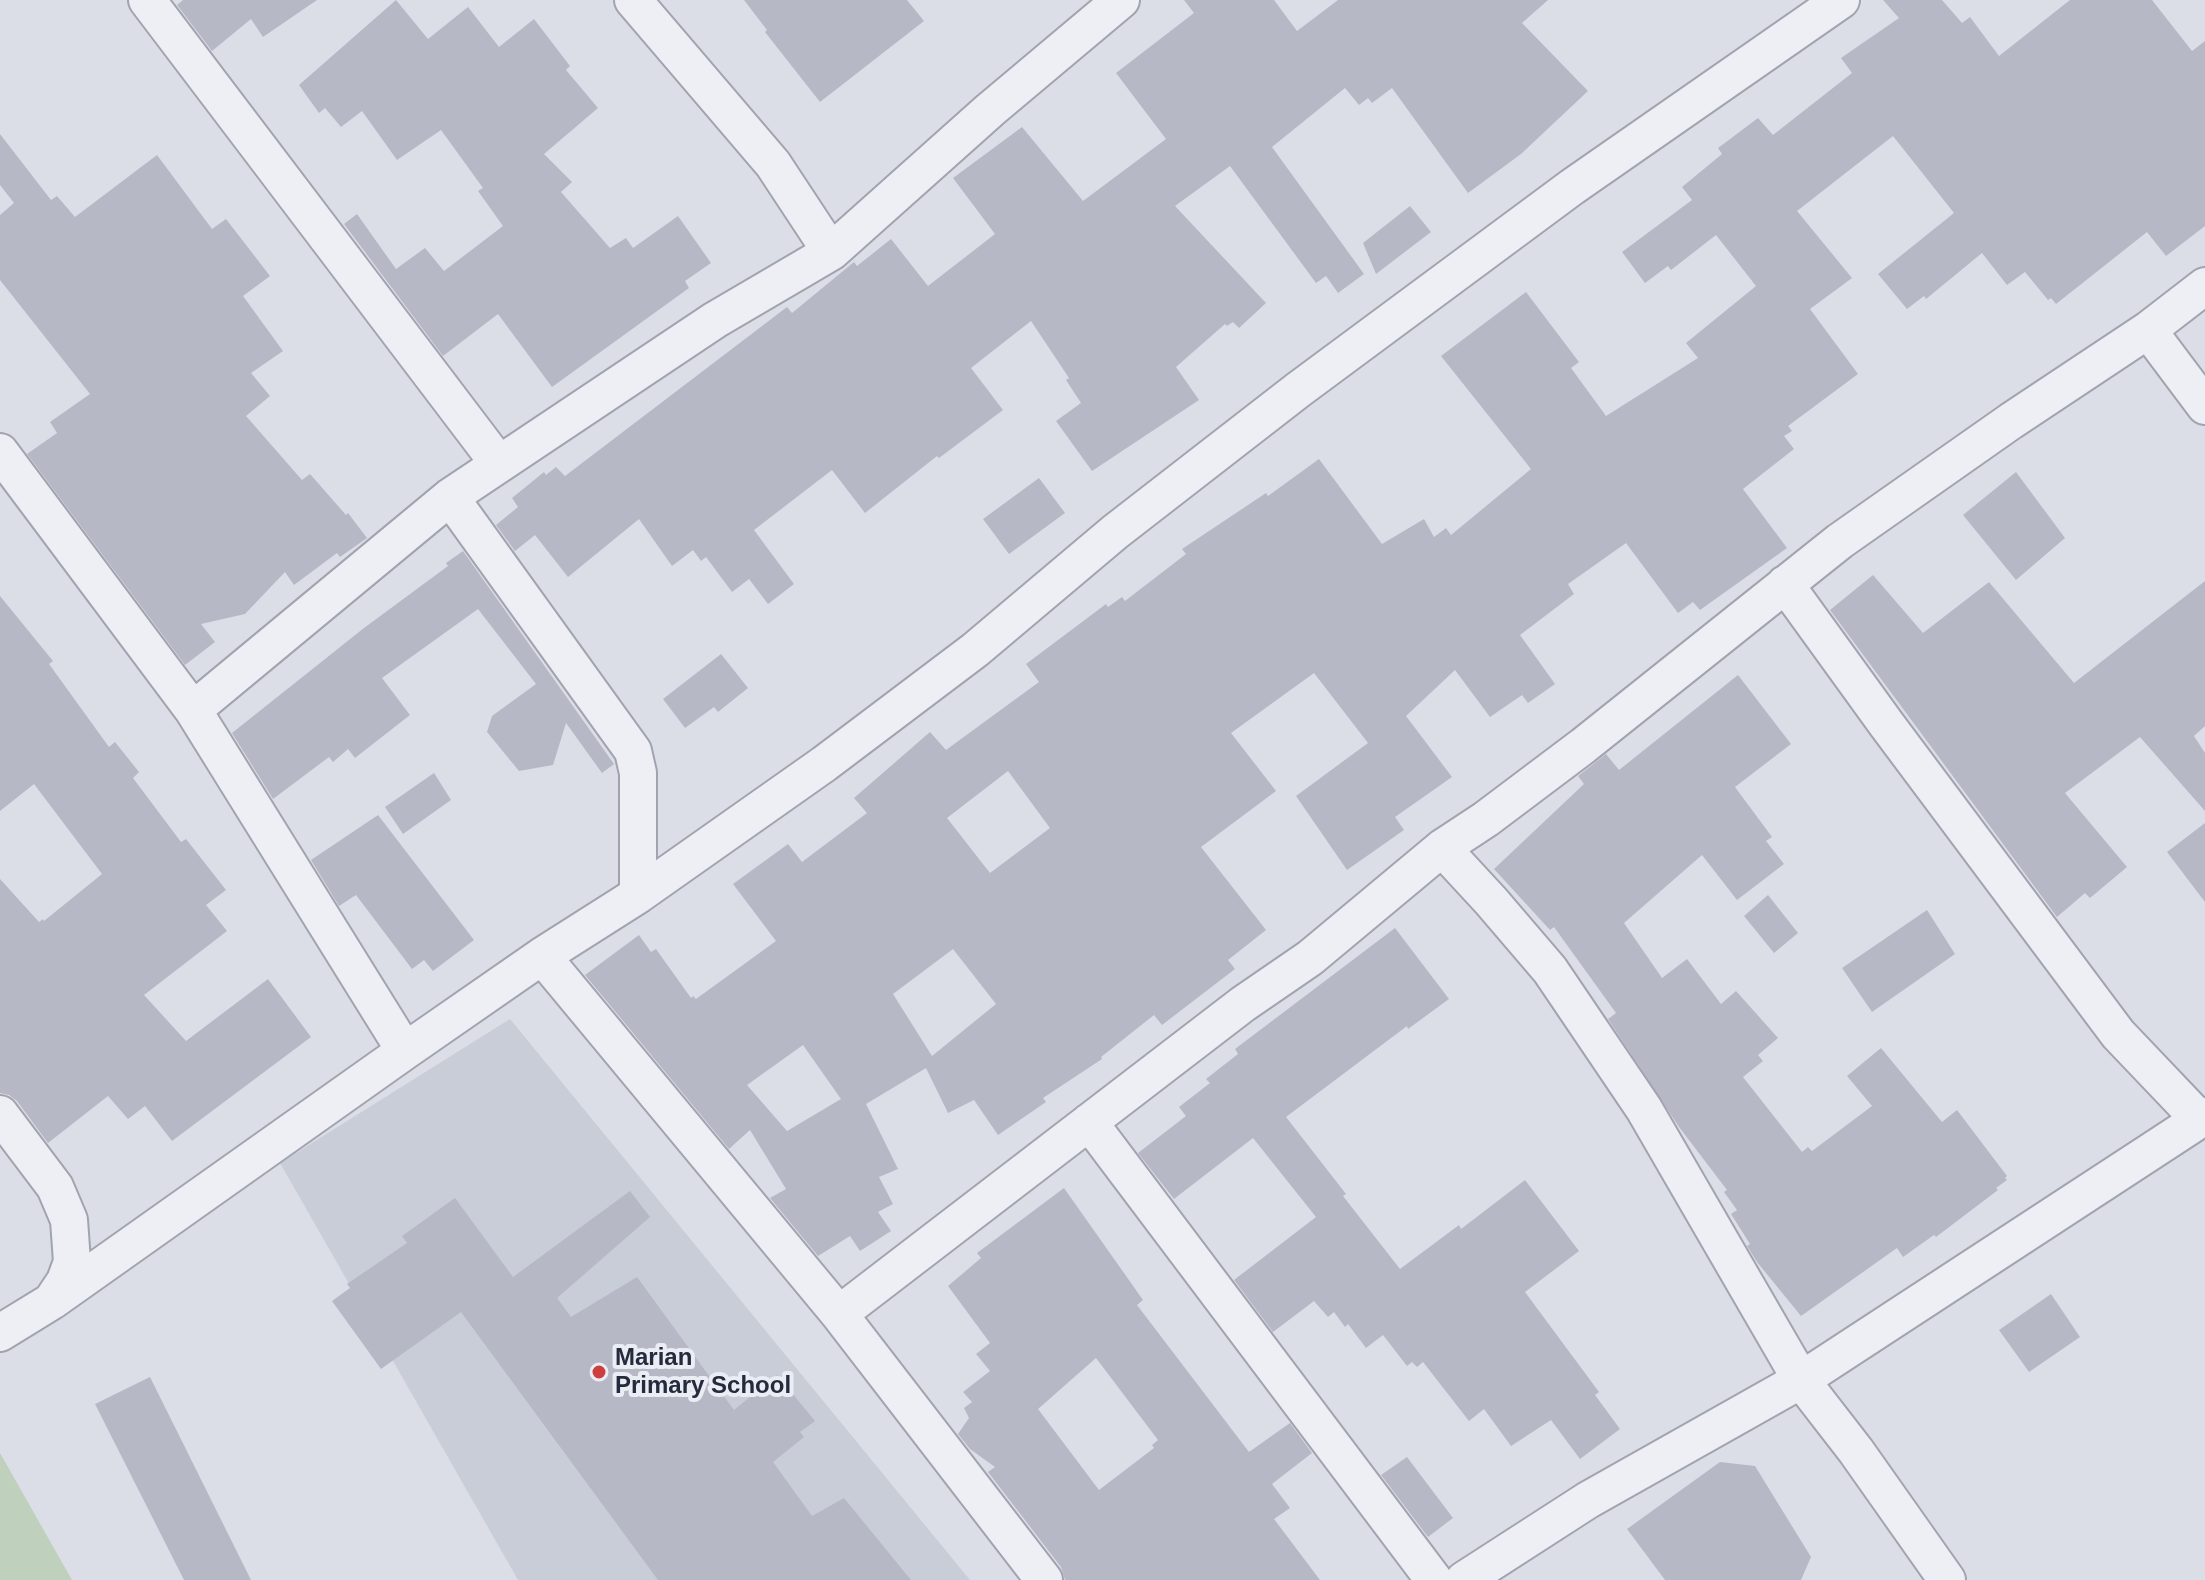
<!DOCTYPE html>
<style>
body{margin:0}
canvas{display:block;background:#dbdee6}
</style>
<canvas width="2205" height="1580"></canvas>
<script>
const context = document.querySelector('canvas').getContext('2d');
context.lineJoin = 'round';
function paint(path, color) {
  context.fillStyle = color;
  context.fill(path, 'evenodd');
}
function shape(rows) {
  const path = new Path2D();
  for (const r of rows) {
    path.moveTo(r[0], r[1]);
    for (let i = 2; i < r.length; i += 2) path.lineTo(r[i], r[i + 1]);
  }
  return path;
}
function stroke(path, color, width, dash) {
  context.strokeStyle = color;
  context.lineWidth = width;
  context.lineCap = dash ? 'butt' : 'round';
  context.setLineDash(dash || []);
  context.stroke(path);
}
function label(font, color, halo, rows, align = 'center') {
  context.font = font + ' Helvetica,sans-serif';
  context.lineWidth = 8;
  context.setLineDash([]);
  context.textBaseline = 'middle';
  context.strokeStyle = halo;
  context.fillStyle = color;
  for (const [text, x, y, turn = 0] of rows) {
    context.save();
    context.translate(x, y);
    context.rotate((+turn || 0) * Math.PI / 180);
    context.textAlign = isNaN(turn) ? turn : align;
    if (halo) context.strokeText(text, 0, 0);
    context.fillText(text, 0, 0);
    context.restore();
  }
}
paint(shape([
 [510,1019,970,1580,518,1580,280,1163]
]), '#c9cdd8');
paint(shape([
 [0,1453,72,1580,0,1580]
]), '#bfd0bc');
paint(shape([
 [183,0,317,0,263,37,251,19,212,51,177,5],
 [396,0,428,39,468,7,499,47,534,19,570,66,566,70,598,108,544,154,572,182,561,192,610,248,626,238,633,248,678,216,711,263,685,281,689,288,552,387,498,314,443,356,344,224,357,214,396,269,425,248,444,271,503,226,478,191,483,188,441,130,397,160,362,111,341,127,325,108,319,113,299,85],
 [744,0,907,0,924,21,820,102,765,32,767,30],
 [1184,0,1274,0,1297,31,1338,0,1548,0,1522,23,1588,91,1521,154,1468,193,1392,88,1372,103,1368,98,1359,105,1345,88,1272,147,1364,274,1338,293,1326,276,1316,283,1230,166,1175,206,1266,303,1239,328,1233,322,1227,326,1225,324,1176,367,1199,400,1092,471,1056,421,1081,403,1066,380,1069,378,1031,321,971,368,1003,410,939,458,937,456,865,513,832,470,754,530,794,584,768,604,749,579,732,592,706,557,701,561,693,550,672,566,639,519,568,577,535,535,515,551,496,525,518,507,512,498,544,472,546,475,556,467,565,476,787,307,792,313,854,262,857,266,891,239,928,286,995,234,953,178,1022,127,1083,201,1166,139,1116,73,1194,13],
 [1883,0,1942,0,1962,23,1970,17,1999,56,2070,0,2152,0,2192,51,2205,41,2205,226,2166,256,2147,232,2056,304,2051,298,2048,300,2025,272,2007,285,1982,253,1926,299,1924,296,1907,309,1878,274,1954,213,1893,136,1797,211,1852,278,1810,309,1858,374,1788,426,1792,431,1784,436,1794,449,1743,489,1787,548,1700,610,1693,602,1678,613,1626,543,1568,584,1574,594,1520,635,1555,684,1528,703,1522,695,1490,717,1455,670,1406,716,1452,777,1395,817,1404,830,1347,870,1296,796,1368,743,1314,673,1231,733,1276,791,1201,847,1266,930,1228,960,1235,969,1162,1025,1154,1015,1101,1057,1102,1059,1043,1098,1046,1102,998,1135,974,1100,948,1113,926,1068,866,1104,898,1169,879,1177,893,1204,878,1212,891,1231,860,1251,850,1236,818,1256,770,1198,786,1189,750,1130,729,1149,585,975,639,935,651,952,656,949,691,998,693,996,696,999,776,941,733,884,788,844,802,862,867,813,854,798,930,732,946,750,1039,682,1026,664,1106,604,1108,607,1122,597,1125,601,1186,554,1182,549,1266,493,1268,496,1319,459,1382,544,1424,519,1434,537,1446,528,1451,535,1531,469,1441,356,1526,292,1579,362,1571,368,1606,416,1698,358,1686,343,1756,286,1716,235,1671,270,1668,266,1645,283,1622,252,1692,200,1682,187,1722,154,1718,148,1758,118,1773,135,1852,73,1841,58,1899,18],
 [1008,771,1050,828,990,873,947,818],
 [953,949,996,1004,932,1056,893,994],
 [803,1045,841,1099,787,1131,747,1085],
 [0,134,51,200,57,196,75,217,157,155,212,229,226,219,270,276,243,296,283,351,251,373,270,396,246,416,302,480,310,474,346,515,348,513,367,538,340,557,337,553,294,585,285,572,245,614,201,624,215,642,185,665,27,454,57,433,50,422,90,394,0,280,0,215,14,203,0,185],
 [1410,206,1431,232,1376,274,1363,243],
 [2016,472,2065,538,2016,580,1963,515],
 [1039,478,1065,513,1009,554,983,519],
 [463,551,614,764,602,773,566,723,553,765,519,771,487,732,492,716,536,684,478,609,382,678,410,715,355,758,348,749,333,762,329,757,273,799,232,733,364,628,448,566,446,563],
 [1873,575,1923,633,1989,582,2074,683,2205,581,2205,726,2194,736,2205,753,2205,811,2140,737,2065,793,2127,867,2090,898,2085,893,2057,917,1830,610],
 [0,596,53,661,49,664,109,747,115,742,139,772,133,778,181,842,186,839,226,890,206,905,227,931,144,995,186,1041,268,979,311,1037,172,1141,145,1106,128,1119,108,1096,48,1143,17,1101,9,1095,0,1093,0,879,39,922,43,919,44,921,102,874,34,784,0,811],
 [721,654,748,688,718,712,714,707,685,728,663,699],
 [1738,675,1791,744,1735,787,1772,837,1766,841,1784,864,1737,900,1702,855,1624,923,1662,978,1687,959,1721,1004,1736,991,1778,1038,1758,1055,1763,1061,1743,1077,1802,1152,1808,1147,1812,1151,1872,1106,1847,1076,1881,1048,1942,1122,1957,1110,2007,1176,2005,1178,2007,1180,1996,1188,1998,1190,1936,1237,1934,1235,1903,1257,1897,1248,1801,1316,1757,1262,1747,1246,1750,1244,1731,1214,1737,1210,1724,1192,1727,1190,1679,1127,1608,1019,1616,1013,1554,927,1550,930,1494,869,1584,784,1578,776,1606,754,1619,770],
 [434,773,451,800,403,834,385,807],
 [378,815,474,940,433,971,424,960,412,969,356,895,339,906,311,860],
 [2205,823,2205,902,2167,852],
 [1768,895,1798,933,1774,953,1744,916],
 [1927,910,1955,954,1872,1012,1842,968],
 [1395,928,1449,999,1408,1029,1407,1026,1286,1117,1346,1194,1343,1196,1400,1269,1459,1225,1461,1229,1525,1180,1579,1251,1525,1292,1599,1392,1595,1395,1620,1429,1580,1459,1551,1420,1511,1446,1484,1409,1469,1421,1423,1362,1417,1367,1412,1362,1407,1366,1383,1335,1366,1348,1348,1324,1345,1327,1334,1312,1328,1317,1314,1301,1273,1332,1234,1280,1316,1217,1253,1138,1174,1199,1138,1153,1186,1116,1179,1107,1210,1083,1206,1079,1238,1054,1235,1049],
 [1064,1188,1143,1300,1137,1305,1249,1452,1290,1423,1312,1453,1272,1484,1290,1508,1274,1519,1320,1580,1065,1580,1061,1567,988,1472,995,1467,970,1449,958,1434,969,1418,964,1408,972,1402,963,1392,990,1371,976,1354,990,1343,948,1286,981,1258,977,1253],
 [1096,1358,1158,1440,1152,1445,1154,1448,1099,1490,1038,1409],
 [630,1191,650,1217,557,1298,571,1317,637,1277,734,1410,777,1375,815,1421,800,1432,804,1437,773,1462,812,1516,844,1498,911,1580,658,1580,461,1312,381,1369,332,1301,350,1288,347,1284,407,1243,402,1236,455,1198,513,1277],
 [2051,1294,2080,1337,2029,1372,1999,1330],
 [150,1377,251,1580,184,1580,95,1404],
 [1407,1457,1453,1518,1428,1537,1381,1475],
 [1720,1462,1755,1466,1811,1557,1801,1580,1665,1580,1627,1529]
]), '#b6b9c5');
const street = shape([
 [147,0,499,464],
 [633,0,773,164,831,252],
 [2148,330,2205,406],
 [0,452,193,710,405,1051],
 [450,497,633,751,638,773,638,895],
 [1785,584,1887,725,2118,1034,2200,1120],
 [193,710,450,497,715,320,831,252,990,110,1121,0],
 [1442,848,1491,901,1550,970,1644,1109,1801,1380,1856,1451,1947,1580],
 [542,956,839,1314,1044,1580],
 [0,1114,55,1187,69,1220,72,1262,65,1281,53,1299],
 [1089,1122,1434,1580],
 [839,1314,1243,1004,1310,958,1442,848,1486,819,1583,746,1840,541,2011,421,2148,330,2205,286],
 [0,1333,52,1301,405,1051,542,956,638,895,824,764,975,650,1115,532,1298,390,1572,187,1841,0],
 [1464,1580,1588,1500,1801,1380,2205,1116]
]);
stroke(street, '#a1a4b0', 40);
stroke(street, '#eeeff4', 36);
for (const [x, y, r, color] of [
 [599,1372,8,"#cd3e40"]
]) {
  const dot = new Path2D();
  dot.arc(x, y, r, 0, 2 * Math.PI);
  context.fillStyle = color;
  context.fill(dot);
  stroke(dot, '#eaedf4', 3);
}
label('bold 24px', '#252a3c', '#eaedf4', [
 ["Marian",615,1358],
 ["Primary School",615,1386]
], 'left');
</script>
